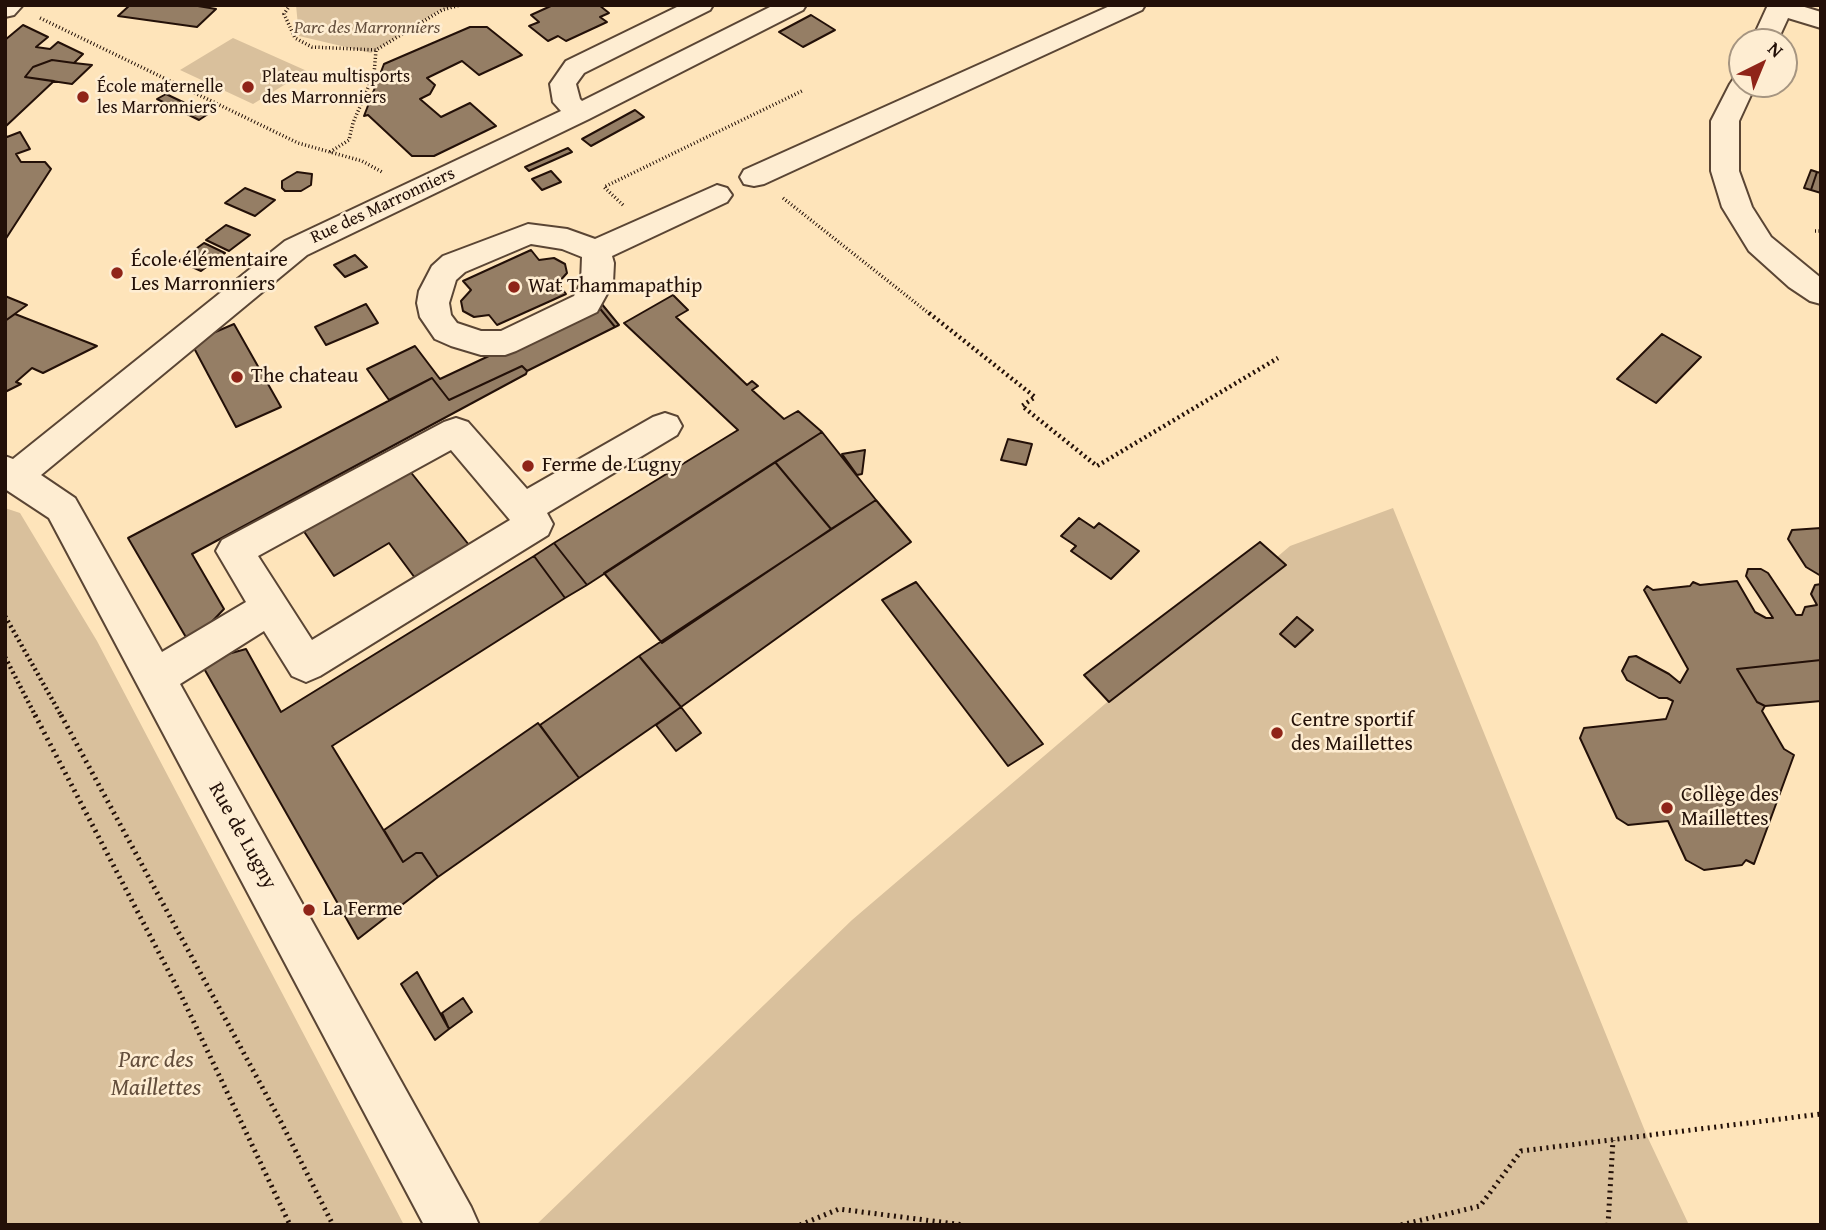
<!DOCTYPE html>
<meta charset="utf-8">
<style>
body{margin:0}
#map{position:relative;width:1826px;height:1230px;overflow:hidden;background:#fee4ba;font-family:"Gentium Book Plus",serif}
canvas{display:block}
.frame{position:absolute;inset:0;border:7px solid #231008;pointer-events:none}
.north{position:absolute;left:1728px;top:28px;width:70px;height:70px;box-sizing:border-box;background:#feedd2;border:2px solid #a69581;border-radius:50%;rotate:43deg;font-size:19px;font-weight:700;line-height:28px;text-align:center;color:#231008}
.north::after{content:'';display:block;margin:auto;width:24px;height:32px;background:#8f2418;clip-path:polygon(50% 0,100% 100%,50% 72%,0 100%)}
</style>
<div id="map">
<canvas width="1826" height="1230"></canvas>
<div class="frame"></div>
<div class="north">N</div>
</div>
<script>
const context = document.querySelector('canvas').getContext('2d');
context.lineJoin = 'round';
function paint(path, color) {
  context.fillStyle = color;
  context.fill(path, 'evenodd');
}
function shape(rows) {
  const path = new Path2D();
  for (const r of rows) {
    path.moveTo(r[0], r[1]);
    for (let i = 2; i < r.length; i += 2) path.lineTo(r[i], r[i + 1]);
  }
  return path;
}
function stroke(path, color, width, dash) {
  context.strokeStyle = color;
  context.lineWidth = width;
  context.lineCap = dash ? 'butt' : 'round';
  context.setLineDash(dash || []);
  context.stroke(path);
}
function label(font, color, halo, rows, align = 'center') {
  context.font = font + ' "Gentium Book Plus",serif';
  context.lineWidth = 5;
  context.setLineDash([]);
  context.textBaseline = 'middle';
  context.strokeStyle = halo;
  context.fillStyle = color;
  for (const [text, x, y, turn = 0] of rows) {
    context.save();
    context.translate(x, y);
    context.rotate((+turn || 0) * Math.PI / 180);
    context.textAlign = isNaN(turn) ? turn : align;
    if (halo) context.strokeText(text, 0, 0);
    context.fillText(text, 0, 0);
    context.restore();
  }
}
paint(shape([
 [296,5,458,5,438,11,371,53,299,36],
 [233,38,307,71,253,104,180,70],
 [5,508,20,513,97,641,404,1225,5,1225],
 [1393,508,1647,1136,1689,1225,536,1225,852,920,1290,546]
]), '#d9c09c');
const building = shape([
 [130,5,192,5,216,9,197,27,118,16,130,5],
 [553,5,599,5,609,13,600,17,607,22,566,41,558,36,548,41,529,26,539,22,531,15,553,5],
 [811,15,835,30,803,47,779,32,811,15],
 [23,25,48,37,36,47,50,49,58,42,83,54,74,63,52,60,33,67,25,77,54,81,5,127,5,40,23,25],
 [470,27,487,27,522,55,479,75,462,61,427,78,435,85,430,94,420,99,441,117,470,103,496,126,434,156,412,156,368,115,364,116,384,64,470,27],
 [52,60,74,63,92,65,72,84,25,77,33,67,52,60],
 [166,94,208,114,199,120,157,99,166,94],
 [635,110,644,117,591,146,582,139,635,110],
 [20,132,30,149,16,154,21,162,45,162,51,169,5,240,5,135,7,137,20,132],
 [568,148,572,152,529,171,525,167,568,148],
 [1811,170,1817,172,1811,190,1804,188,1811,170],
 [551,171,561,182,542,190,532,179,551,171],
 [297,172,312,174,311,185,301,191,285,191,282,188,282,181,297,172],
 [1817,172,1821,173,1821,193,1811,190,1817,172],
 [245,188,275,200,255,216,225,203,245,188],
 [226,225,250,235,229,251,206,240,226,225],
 [204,243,225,253,201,271,179,261,204,243],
 [531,250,539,260,554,258,565,264,567,273,558,283,566,294,497,325,489,315,474,317,463,311,461,301,471,290,463,281,531,250],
 [355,255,367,267,345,277,334,265,355,255],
 [673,295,688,310,676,317,747,385,752,381,758,386,752,390,784,419,798,411,822,432,587,585,554,543,738,430,624,323,673,295],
 [5,296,27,305,5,321,5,296],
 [601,303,619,325,615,327,597,305,601,303],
 [366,304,378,323,326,345,315,327,366,304],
 [597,305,615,327,527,371,522,366,449,400,432,378,389,400,367,369,415,346,440,379,597,305],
 [15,314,97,346,43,373,32,368,16,382,21,384,5,392,5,321,15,314],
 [234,324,281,407,236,427,194,348,213,333,234,324],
 [1662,334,1701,357,1656,403,1617,379,1662,334],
 [522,366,527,371,526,374,192,554,224,609,202,632,187,639,128,538,432,378,449,400,522,366],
 [822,432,876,500,831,529,775,462,822,432],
 [1008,439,1032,444,1026,465,1001,460,1008,439],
 [865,450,862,474,857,475,842,454,865,450],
 [775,462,831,529,662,643,604,573,775,462],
 [409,470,469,545,415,578,389,543,334,576,303,530,409,470],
 [876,500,911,542,681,707,639,656,876,500],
 [1079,518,1094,528,1099,523,1139,551,1111,579,1071,551,1076,546,1061,536,1079,518],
 [1821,528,1821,576,1806,567,1788,539,1792,530,1821,528],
 [1260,542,1286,565,1109,702,1084,675,1260,542],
 [554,543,587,585,565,598,534,556,554,543],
 [534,556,565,598,332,746,403,862,416,853,422,853,438,877,358,939,202,665,217,657,246,649,281,712,534,556],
 [1748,569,1761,569,1768,573,1796,615,1802,615,1805,607,1817,605,1811,594,1815,585,1821,584,1821,660,1737,669,1757,702,1765,706,1762,711,1784,749,1794,755,1754,864,1746,860,1742,865,1704,870,1686,860,1668,821,1628,825,1617,818,1580,738,1584,728,1666,719,1673,701,1667,698,1659,698,1627,680,1622,671,1629,657,1636,656,1669,674,1680,683,1688,669,1644,590,1647,586,1653,590,1690,586,1693,582,1700,585,1737,581,1755,612,1766,618,1773,618,1746,576,1748,569],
 [916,582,1043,744,1008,766,882,600,916,582],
 [1297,617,1313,630,1295,647,1280,634,1297,617],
 [639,656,681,707,579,778,540,725,639,656],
 [1821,660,1821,701,1765,706,1757,702,1737,669,1821,660],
 [681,707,701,733,676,751,656,725,681,707],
 [538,723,579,778,438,877,422,853,416,853,403,862,384,830,538,723],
 [417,972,449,1029,435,1040,401,984,417,972],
 [463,998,472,1012,449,1029,442,1013,463,998]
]);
paint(building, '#957e65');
stroke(building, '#231008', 2);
const minor = shape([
 [5,5,23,5,14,15,5,17,5,5],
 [681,5,713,5,710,10,584,73,576,84,580,99,582,101,774,5,806,5,803,10,589,119,307,255,41,475,75,498,162,652,246,602,216,551,222,540,444,422,456,418,468,422,527,489,653,417,665,413,677,417,682,426,677,435,547,513,553,524,548,535,320,676,306,682,292,676,264,631,180,684,471,1207,479,1225,424,1225,49,518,5,489,5,456,13,459,285,241,561,111,553,102,550,84,566,61,681,5],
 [451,450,510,520,312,640,258,556,451,450],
 [1112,5,1145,5,1142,10,764,184,754,186,744,184,740,177,744,170,1112,5],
 [1768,5,1798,5,1821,12,1821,28,1788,18,1777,42,1751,42,1768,5],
 [1742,76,1742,84,1756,84,1739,121,1739,171,1752,207,1771,237,1821,278,1821,304,1810,301,1789,287,1749,251,1722,207,1711,171,1711,121,1730,84,1734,78,1742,76],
 [717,185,727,188,732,195,727,202,612,256,614,263,613,283,597,312,516,351,505,355,481,355,451,346,435,339,420,317,417,303,419,291,432,266,443,256,528,224,567,229,595,239,717,185],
 [531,244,562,249,582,257,581,283,574,296,501,331,481,331,457,323,451,315,449,303,456,280,465,272,531,244]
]);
stroke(minor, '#5a4534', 4);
stroke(shape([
 [290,5,284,14,295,38,312,47,376,50,442,10,460,5],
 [40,18,298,143,362,161,382,172],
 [330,152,349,140,353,123,374,74,376,50],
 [783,198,931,315],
 [623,205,604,187,804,90],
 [1815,231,1821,231]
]), '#231008', 3.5, [1, 2.5]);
stroke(shape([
 [929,313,1035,397,1022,406,1097,466,1278,358],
 [5,616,62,717],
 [5,657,36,717]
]), '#231008', 4.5, [2, 3.5]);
stroke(shape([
 [35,715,181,995,290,1225],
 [61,715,281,1122,333,1225],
 [800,1225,839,1209,964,1225],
 [1401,1225,1480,1206,1521,1151,1821,1114],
 [1608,1225,1613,1140]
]), '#231008', 5, [2, 4.5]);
paint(minor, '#feedd2');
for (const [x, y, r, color] of [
 [248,87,7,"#8f2418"],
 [83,97,7,"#8f2418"],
 [117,273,7,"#8f2418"],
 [514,287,7,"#8f2418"],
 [237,377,7,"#8f2418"],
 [528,466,7,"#8f2418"],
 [1277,733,7,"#8f2418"],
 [1667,808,7,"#8f2418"],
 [309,910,7,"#8f2418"]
]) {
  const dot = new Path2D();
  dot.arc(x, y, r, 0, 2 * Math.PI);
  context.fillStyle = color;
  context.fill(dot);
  stroke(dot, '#feedd2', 2.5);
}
label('italic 18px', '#634e3c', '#feedd2', [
 ["Parc des Marronniers",367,28]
]);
label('18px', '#231008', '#feedd2', [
 ["Plateau multisports",262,77],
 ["des Marronniers",262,98],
 ["École maternelle",97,87],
 ["les Marronniers",97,108]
], 'left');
label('18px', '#231008', '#feedd2', [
 ["Rue des Marronniers",383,206,-25]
]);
label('21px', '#231008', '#feedd2', [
 ["École élémentaire",131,261],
 ["Les Marronniers",131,285],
 ["Wat Thammapathip",528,287],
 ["The chateau",251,377],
 ["Ferme de Lugny",542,466],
 ["Centre sportif",1291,721],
 ["des Maillettes",1291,745],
 ["Collège des",1681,796],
 ["Maillettes",1681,820],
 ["La Ferme",323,910]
], 'left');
label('21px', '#231008', '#feedd2', [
 ["Rue de Lugny",242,836,61]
]);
label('italic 24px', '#634e3c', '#feedd2', [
 ["Parc des",156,1061],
 ["Maillettes",156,1089]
]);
</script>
